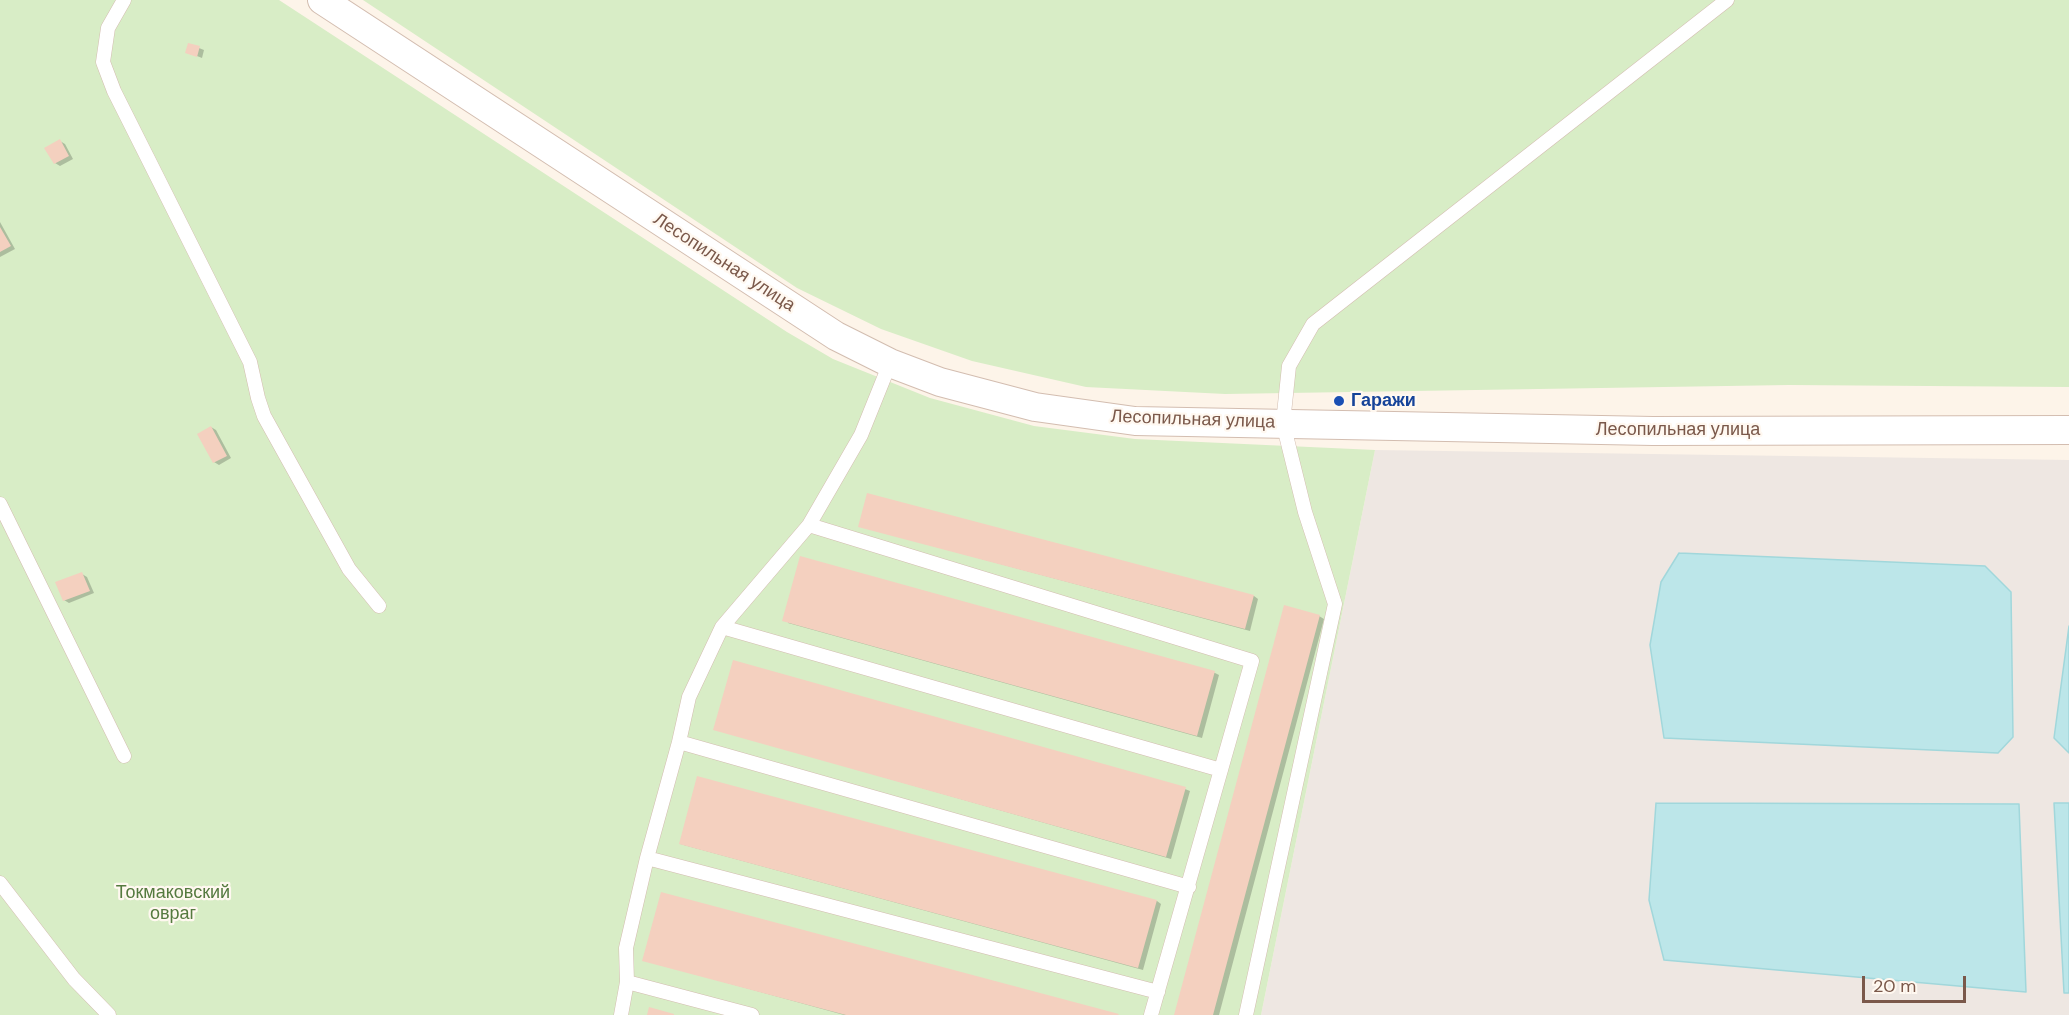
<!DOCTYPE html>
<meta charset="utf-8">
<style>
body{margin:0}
#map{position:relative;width:2069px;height:1015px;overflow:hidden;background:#fdf4e9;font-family:"DM Sans",sans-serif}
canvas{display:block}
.scale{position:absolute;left:1862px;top:976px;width:104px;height:27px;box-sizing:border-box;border:3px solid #7a584a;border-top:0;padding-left:8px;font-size:18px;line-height:21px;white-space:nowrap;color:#7a584a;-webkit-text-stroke:4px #fff8f0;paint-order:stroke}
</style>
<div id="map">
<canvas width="2069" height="1015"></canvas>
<div class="scale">20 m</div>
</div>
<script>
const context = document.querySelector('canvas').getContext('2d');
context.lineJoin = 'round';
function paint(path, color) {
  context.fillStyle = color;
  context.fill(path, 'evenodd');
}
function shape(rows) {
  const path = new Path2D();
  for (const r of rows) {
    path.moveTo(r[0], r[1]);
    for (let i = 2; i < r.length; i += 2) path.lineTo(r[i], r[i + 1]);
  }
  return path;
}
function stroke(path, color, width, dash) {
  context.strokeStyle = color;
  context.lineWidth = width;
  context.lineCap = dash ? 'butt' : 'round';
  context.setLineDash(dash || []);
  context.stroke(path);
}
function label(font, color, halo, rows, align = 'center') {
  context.font = font + ' "DM Sans",sans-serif';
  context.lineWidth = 4.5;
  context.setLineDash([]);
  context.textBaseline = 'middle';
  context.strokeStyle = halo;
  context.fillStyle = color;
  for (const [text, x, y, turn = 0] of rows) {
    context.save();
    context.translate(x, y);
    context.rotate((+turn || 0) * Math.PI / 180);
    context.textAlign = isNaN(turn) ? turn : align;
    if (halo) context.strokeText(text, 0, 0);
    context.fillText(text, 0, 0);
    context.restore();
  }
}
paint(shape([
 [1375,450,2069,460,2069,1015,1261,1015]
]), '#eee7e2');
paint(shape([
 [0,0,279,0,787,332,833,359,930,398,1034,426,1135,439,1375,450,1261,1015,0,1015],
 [363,0,2069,0,2069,387,1789,385,1225,394,1086,387,972,361,881,329,797,288]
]), '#d8edc6');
const water = shape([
 [1679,553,1985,566,2011,592,2013,737,1998,753,1664,738,1650,645,1661,582,1679,553],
 [2069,626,2069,753,2054,738,2069,626],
 [1656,803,2019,804,2026,992,1664,960,1649,900,1656,803],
 [2054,803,2069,803,2069,993,2064,993,2054,803]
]);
paint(water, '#bce6e9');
stroke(water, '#a1d7db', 1.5);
paint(shape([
 [199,48,204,50,202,58,187,52],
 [60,141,65,144,73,159,60,166,55,163],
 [0,222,15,249,0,257],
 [211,427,216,430,231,458,219,465,214,462],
 [859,526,1254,596,1258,599,1250,631],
 [801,558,1215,673,1219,675,1202,738,788,623],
 [82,574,87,577,94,593,69,603,64,600],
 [1319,616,1324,619,1219,1015,1176,1015],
 [715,729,1185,789,1190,791,1171,859],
 [680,844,1157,901,1161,904,1143,970],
 [644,960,1115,1015,844,1015]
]), '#0003');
paint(shape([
 [188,43,200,46,197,57,185,53],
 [60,139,69,156,54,164,44,148],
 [0,227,11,246,0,252],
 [211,426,227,456,213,463,197,434],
 [867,493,1254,595,1245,629,858,527],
 [800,556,1215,671,1197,736,782,621],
 [82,572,90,591,63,601,55,582],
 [1284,605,1320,615,1213,1015,1174,1015],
 [733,660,1186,787,1166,857,713,730],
 [697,776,1157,900,1138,968,679,844],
 [661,892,1119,1014,1118,1015,846,1015,642,961],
 [649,1007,674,1014,674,1015,647,1015]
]), '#f4d0bf');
const service = shape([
 [124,0,108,28,103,62,114,91,250,362,258,398,264,416,349,569,379,606],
 [0,504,124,756],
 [809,525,1252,661,1151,1015],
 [722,627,1221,770],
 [679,742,1189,887],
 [647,858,1158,992],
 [0,883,74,979,109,1015],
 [627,982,752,1015],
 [621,1015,627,982,626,948,647,858,679,742,689,697,722,627,809,525,861,435,890,363],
 [1246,1015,1335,604,1305,512,1283,423,1289,366,1313,324,1727,0]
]);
const minor = shape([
 [322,0,836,336,890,363,940,382,1035,407,1135,421,1653,431,2069,430]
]);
stroke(service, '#d3bdb0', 15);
stroke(minor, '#d3bdb0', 30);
stroke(service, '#fff', 14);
stroke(minor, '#fff', 28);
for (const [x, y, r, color] of [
 [1339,401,6,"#1a4fb4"]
]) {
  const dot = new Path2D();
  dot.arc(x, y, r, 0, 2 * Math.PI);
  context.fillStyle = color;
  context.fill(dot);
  stroke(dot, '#fff8f0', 2);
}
label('18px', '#7a584a', '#fff8f0', [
 ["Лесопильная улица",724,263,33],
 ["Лесопильная улица",1193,420,2],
 ["Лесопильная улица",1678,430]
]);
label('bold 18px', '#164399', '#fff8f0', [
 ["Гаражи",1351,401]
], 'left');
label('18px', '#557a3f', '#fff8f0', [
 ["Токмаковский",173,893],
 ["овраг",173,914]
]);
</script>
